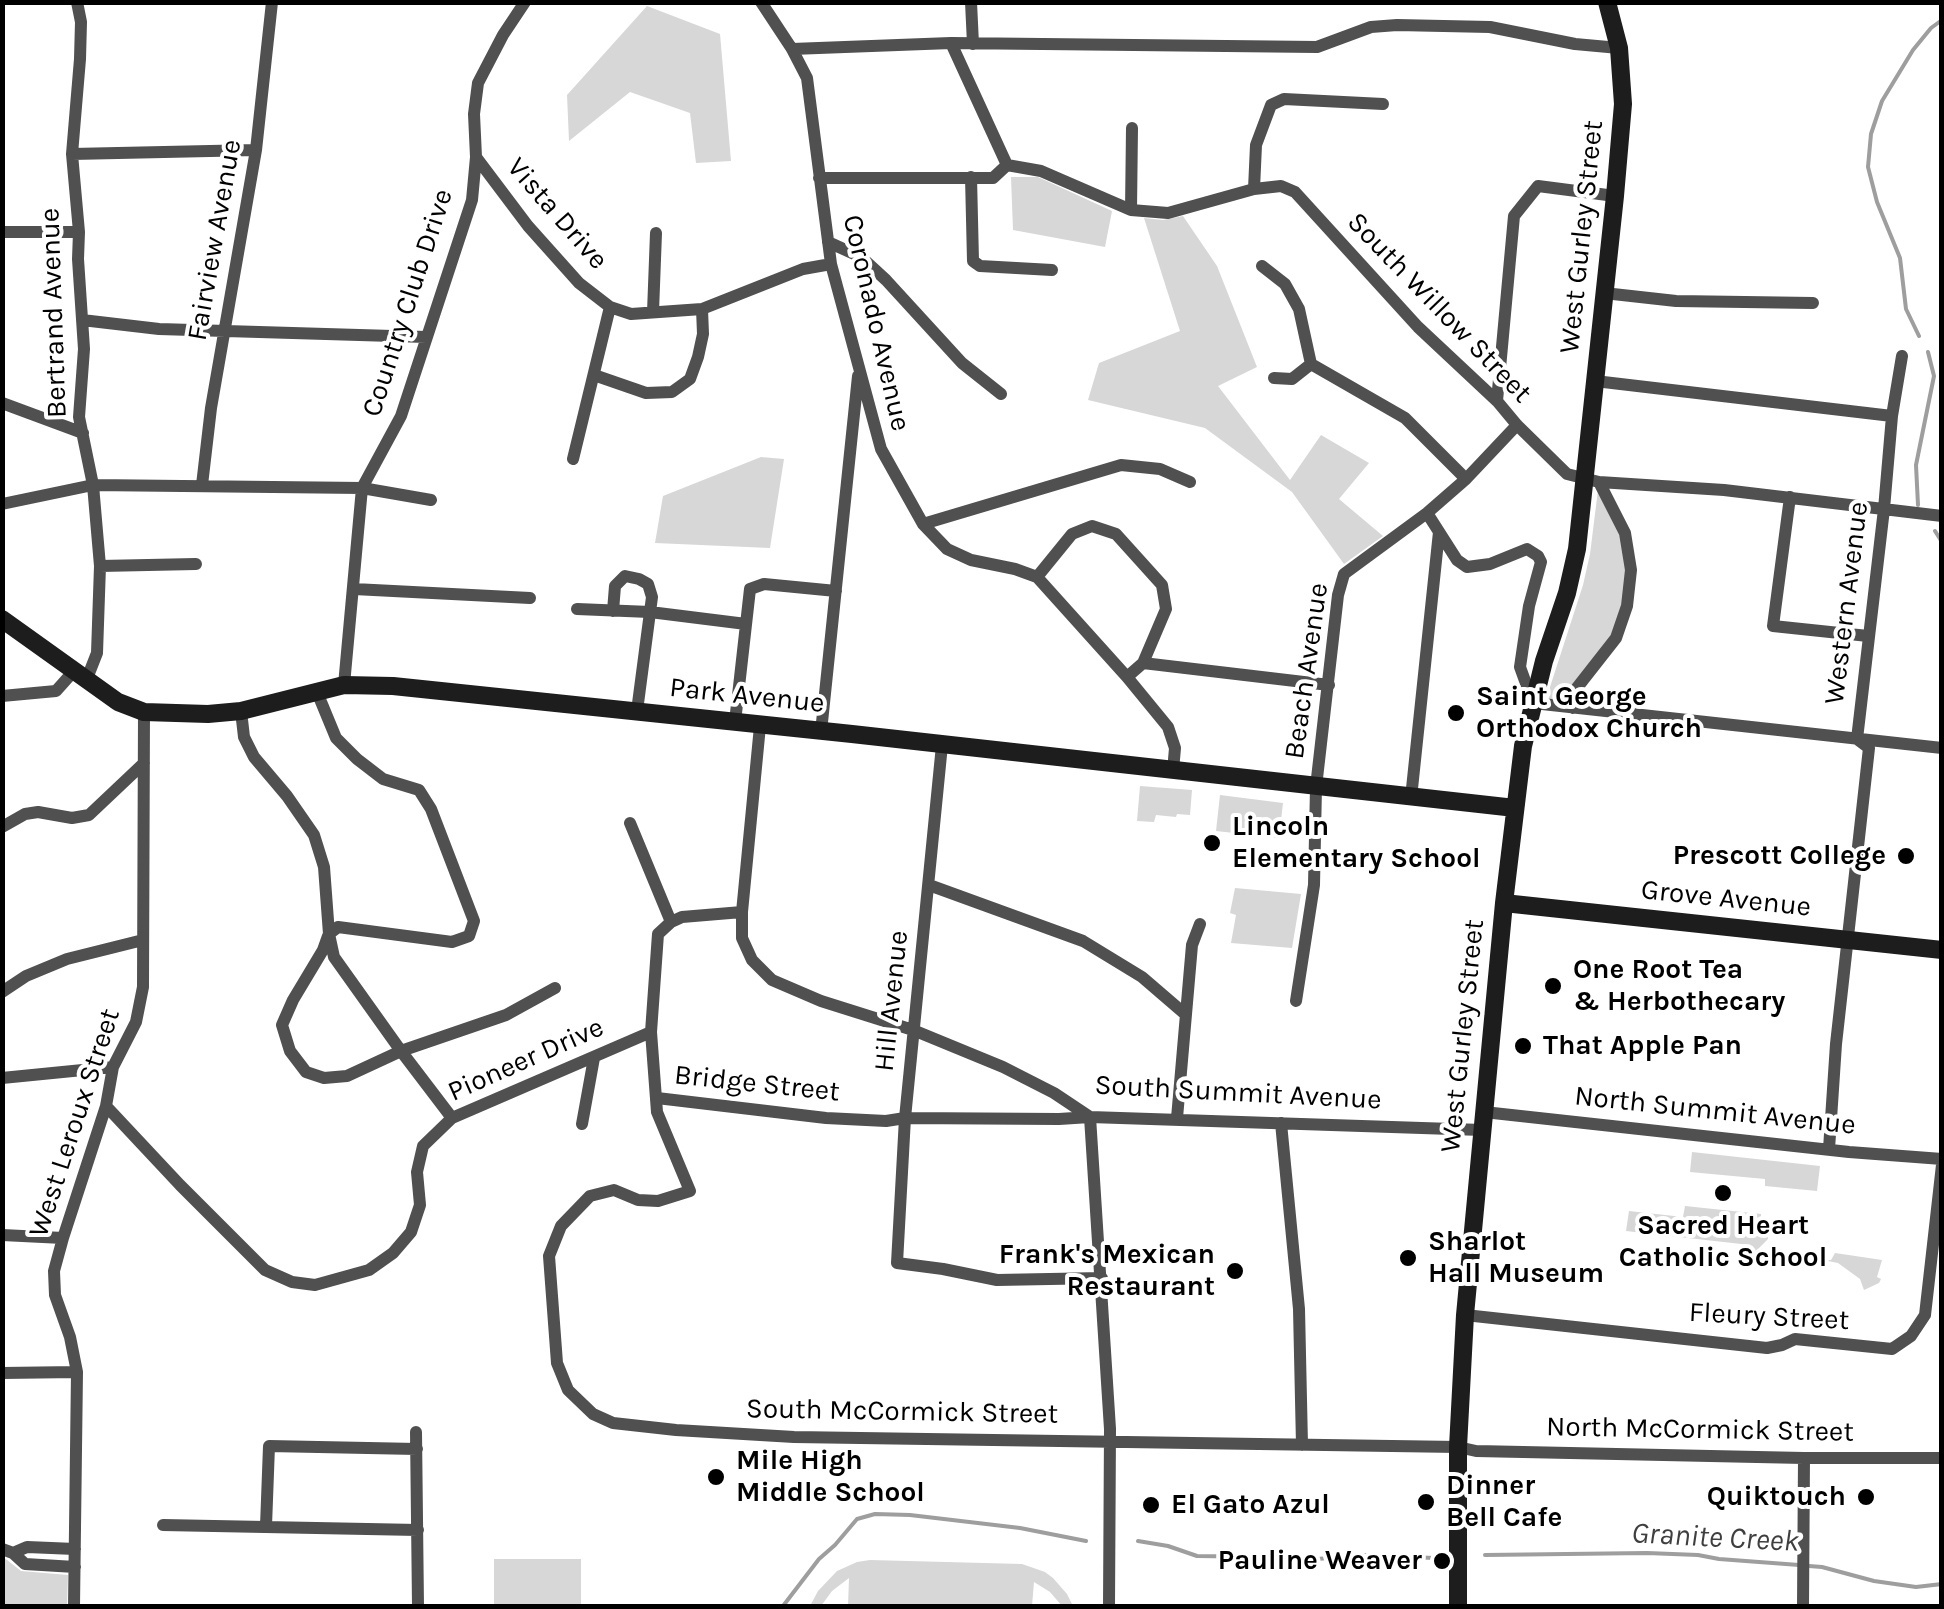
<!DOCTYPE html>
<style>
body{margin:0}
#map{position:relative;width:1944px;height:1609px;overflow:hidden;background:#fff;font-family:Karla,sans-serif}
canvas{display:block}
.frame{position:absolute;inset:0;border:5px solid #000;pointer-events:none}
</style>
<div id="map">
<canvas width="1944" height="1609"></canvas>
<div class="frame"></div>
</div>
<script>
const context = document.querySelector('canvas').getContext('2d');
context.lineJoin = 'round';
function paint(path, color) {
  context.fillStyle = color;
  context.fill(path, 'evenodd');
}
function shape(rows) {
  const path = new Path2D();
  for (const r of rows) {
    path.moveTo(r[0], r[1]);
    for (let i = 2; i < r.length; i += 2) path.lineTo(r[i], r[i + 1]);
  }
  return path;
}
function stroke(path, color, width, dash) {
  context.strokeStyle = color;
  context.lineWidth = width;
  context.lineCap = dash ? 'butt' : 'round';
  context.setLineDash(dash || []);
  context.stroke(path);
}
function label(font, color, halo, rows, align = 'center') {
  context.font = font + ' Karla,sans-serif';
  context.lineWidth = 8;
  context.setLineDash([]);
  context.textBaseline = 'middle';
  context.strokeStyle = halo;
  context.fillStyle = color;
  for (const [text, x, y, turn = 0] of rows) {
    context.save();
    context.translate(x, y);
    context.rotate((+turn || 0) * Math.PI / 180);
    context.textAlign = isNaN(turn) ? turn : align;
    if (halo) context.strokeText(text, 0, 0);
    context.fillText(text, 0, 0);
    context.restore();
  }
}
paint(shape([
 [647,6,720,34,731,161,696,163,690,113,630,92,569,141,567,95],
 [1011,177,1038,177,1112,211,1105,247,1013,230],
 [1183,216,1217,266,1257,367,1218,386,1290,480,1321,435,1369,463,1339,499,1383,536,1344,564,1292,492,1205,428,1088,400,1099,363,1180,331,1144,218,1163,220],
 [761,457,784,459,770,548,655,543,663,496],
 [1599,482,1613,512,1631,570,1616,638,1576,689,1573,708,1548,705,1550,687,1583,585,1590,554],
 [1140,786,1192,790,1190,815,1177,814,1176,817,1156,815,1154,822,1137,821],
 [1220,795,1283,803,1279,838,1216,831],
 [1235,888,1301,894,1292,948,1231,943,1236,915,1230,913],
 [1692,1152,1820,1166,1817,1191,1765,1186,1765,1179,1690,1172],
 [1685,1206,1761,1214,1761,1224,1767,1226,1768,1239,1756,1251,1751,1250,1750,1245,1626,1231,1629,1211,1683,1217],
 [1835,1253,1882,1260,1877,1277,1881,1279,1879,1283,1864,1290,1860,1279,1838,1263,1823,1260,1831,1260],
 [2,1556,21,1571,68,1575,67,1606,3,1606],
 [494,1559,581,1559,581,1606,494,1606],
 [870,1560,1022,1564,1045,1572,1053,1578,1067,1594,1073,1606,1062,1606,1050,1592,1034,1582,1032,1606,848,1606,849,1578,832,1591,821,1606,810,1606,818,1591,837,1571,857,1562]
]), '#d7d7d7');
stroke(shape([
 [1919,336,1906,309,1900,258,1877,202,1868,167,1871,134,1882,101,1913,50,1931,28,1942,20],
 [1918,505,1916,465,1934,376,1928,352],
 [1935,531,1942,542],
 [1138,1541,1168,1546,1197,1556,1273,1557,1304,1560,1367,1555,1434,1558],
 [1485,1555,1647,1553,1698,1555,1719,1559,1799,1565],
 [1809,1566,1822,1567,1874,1581,1916,1587,1942,1584],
 [2,1605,5,1606],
 [783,1606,819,1559,835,1545,857,1519,875,1514,910,1515,1020,1528,1086,1541]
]), '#9e9e9e', 4);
stroke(shape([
 [77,2,81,22,80,59,72,154,79,232,78,259,84,349,79,417,93,485,100,566,97,653,86,681],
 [761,2,792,49,807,78,831,264,881,449,923,524,947,549,971,560,1015,569,1037,577,1127,677,1168,727,1175,748,1173,771],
 [971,2,973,44],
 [951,43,1007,165],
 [792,49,951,43,1317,47,1371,27,1397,25,1490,27,1575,44,1619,48],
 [72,154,256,150],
 [476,157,528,226,579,283,610,307,631,314,702,309,803,269,831,264],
 [971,177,973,261,980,266,1052,270],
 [819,178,993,178,1007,165,1041,171,1131,210,1168,213,1254,189,1281,186,1295,192,1418,327,1497,401,1517,425,1567,474,1599,482,1724,490,1942,516],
 [1254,189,1256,145,1271,105,1284,99,1383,104],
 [1131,210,1132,128],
 [2,232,79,232],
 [828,242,861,257,886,280,962,363,1001,394],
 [1262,266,1285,284,1299,309,1311,364,1405,418,1466,479],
 [1604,293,1676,301,1813,303],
 [653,312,656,233],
 [82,320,159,329,426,337],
 [594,375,646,393,672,392,690,379,698,357,703,334,702,309],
 [1274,378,1292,379,1311,364],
 [1595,381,1892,416],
 [1497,401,1514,216,1538,186,1615,196],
 [2,403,83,433],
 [573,459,610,307],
 [202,485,211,408,256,150,272,2],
 [1790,497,1773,626,1868,636],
 [2,504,93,485,362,488,431,500],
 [1427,513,1457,560,1467,567,1490,564,1527,549,1538,556,1541,562,1529,606,1520,667,1533,703,1942,748],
 [923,524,1121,465,1160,469,1190,482],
 [100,566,196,564],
 [1037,577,1072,534,1092,526,1116,534,1162,585,1166,609,1143,663,1127,677],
 [354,589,530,598],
 [577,609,650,612,746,624],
 [613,611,615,586,625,576,639,579,648,584,652,597,637,711],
 [1143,663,1329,685],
 [344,685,362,488,401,416,472,200,476,157,474,114,478,83,503,35,525,2],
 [317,692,336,738,357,759,383,779,419,790,431,809,474,921,469,936,452,942,338,927,329,934],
 [2,696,56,691,73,672],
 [1573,708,1576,689,1616,638,1627,606,1631,570,1625,533,1599,482],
 [241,711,244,737,254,757,287,796,314,835,324,867,329,934,334,957,401,1051,452,1118],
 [735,722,750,589,764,584,836,591],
 [760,726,742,912,742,938,752,960,772,980,821,1001,913,1030,1003,1067,1054,1093,1090,1117,1482,1130],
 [821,732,858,376],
 [942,745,905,1118,897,1263,943,1269,997,1280,1102,1278],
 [1411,798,1439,532],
 [630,823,671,922],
 [2,827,25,814,38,812,72,818,89,815,144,763],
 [929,885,1083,941,1142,977,1185,1014],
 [742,912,682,917,671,922,658,934,651,1032,657,1112,690,1191,658,1201,638,1200,614,1190,590,1196,561,1226,549,1256,557,1363,568,1390,593,1414,613,1423,676,1430,794,1437,1458,1447,1476,1451,1804,1458,1942,1458],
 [328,936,323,950,293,1000,282,1025,290,1051,306,1072,324,1078,347,1076,401,1051,506,1015,555,988],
 [2,992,26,976,67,959,143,940],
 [1296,1001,1314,885,1316,787,1338,595,1344,574,1427,513,1466,479,1517,425],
 [2,1078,113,1067],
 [657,1098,826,1118,886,1121,905,1118,1059,1119,1090,1117,1110,1429,1109,1606],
 [106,1106,180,1185,265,1270,292,1282,315,1285,369,1270,393,1253,411,1232,420,1205,417,1172,423,1146,452,1118,651,1032],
 [1484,1112,1849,1152,1942,1159],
 [1177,1118,1192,945,1200,924],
 [1281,1123,1299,1309,1302,1445],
 [582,1124,594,1058],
 [1829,1149,1836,1044,1869,748,1857,739,1884,509,1892,416,1902,356],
 [2,1235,63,1238],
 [1465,1315,1767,1348,1782,1345,1795,1339,1892,1349,1911,1336,1925,1315,1942,1165],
 [2,1373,77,1372],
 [416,1432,418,1606],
 [163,1525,418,1530],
 [266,1526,269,1446,417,1449],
 [2,1549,13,1553,25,1564,75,1567],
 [13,1553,27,1547,75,1549],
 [74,1606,77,1372,70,1337,55,1295,54,1271,63,1238,106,1106,113,1067,136,1022,143,987,144,712],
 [1803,1606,1804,1458]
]), '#505050', 12);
stroke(shape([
 [2,619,118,702,144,712,208,714,241,711,344,685,393,686,852,734,1515,808],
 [1504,903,1942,950],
 [1458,1606,1458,1447,1465,1315,1504,903,1523,746,1544,661,1567,593,1577,549,1615,196,1623,104,1619,48,1607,2]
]), '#1d1d1d', 18);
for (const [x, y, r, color] of [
 [1456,713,10,"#000"],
 [1212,843,10,"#000"],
 [1906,856,10,"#000"],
 [1553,986,10,"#000"],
 [1523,1046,10,"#000"],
 [1723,1193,10,"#000"],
 [1408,1258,10,"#000"],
 [1235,1271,10,"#000"],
 [716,1477,10,"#000"],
 [1866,1497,10,"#000"],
 [1426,1502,10,"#000"],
 [1151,1505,10,"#000"],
 [1442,1561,10,"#000"]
]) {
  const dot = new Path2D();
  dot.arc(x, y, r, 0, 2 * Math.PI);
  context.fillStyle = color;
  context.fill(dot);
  stroke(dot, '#fff', 4);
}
label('28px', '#000', '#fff', [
 ["Vista Drive",557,214,49],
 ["West Gurley Street",1582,237,-84],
 ["Fairview Avenue",215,240,-80],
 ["Country Club Drive",408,303,-72],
 ["South Willow Street",1439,308,46],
 ["Bertrand Avenue",54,313,-92],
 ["Coronado Avenue",876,323,77],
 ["Western Avenue",1847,603,-83],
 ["Beach Avenue",1307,671,-82],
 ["Park Avenue",747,696,6],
 ["Grove Avenue",1726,899,6],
 ["Hill Avenue",892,1001,-84],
 ["West Gurley Street",1463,1036,-84],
 ["Pioneer Drive",526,1060,-24],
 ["Bridge Street",757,1084,6],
 ["South Summit Avenue",1238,1093,3],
 ["North Summit Avenue",1715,1111,6],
 ["West Leroux Street",75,1123,-72],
 ["Fleury Street",1769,1317,3],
 ["South McCormick Street",902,1412,1],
 ["North McCormick Street",1700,1430,1]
]);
label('bold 28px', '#000', '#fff', [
 ["Saint George",1476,697],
 ["Orthodox Church",1476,729],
 ["Lincoln",1232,827],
 ["Elementary School",1232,859],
 ["Prescott College",1886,856,"right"],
 ["One Root Tea",1573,970],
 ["& Herbothecary",1573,1002],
 ["That Apple Pan",1543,1046],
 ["Sacred Heart",1723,1226,"center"],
 ["Catholic School",1723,1258,"center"],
 ["Sharlot",1428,1242],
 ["Hall Museum",1428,1274],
 ["Frank's Mexican",1215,1255,"right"],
 ["Restaurant",1215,1287,"right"],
 ["Mile High",736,1461],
 ["Middle School",736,1493],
 ["Dinner",1446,1486],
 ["Bell Cafe",1446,1518],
 ["Quiktouch",1846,1497,"right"],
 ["El Gato Azul",1171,1505],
 ["Pauline Weaver",1422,1561,"right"]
], 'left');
label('italic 30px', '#3f3f3f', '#fff', [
 ["Granite Creek",1715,1538,3]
]);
</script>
